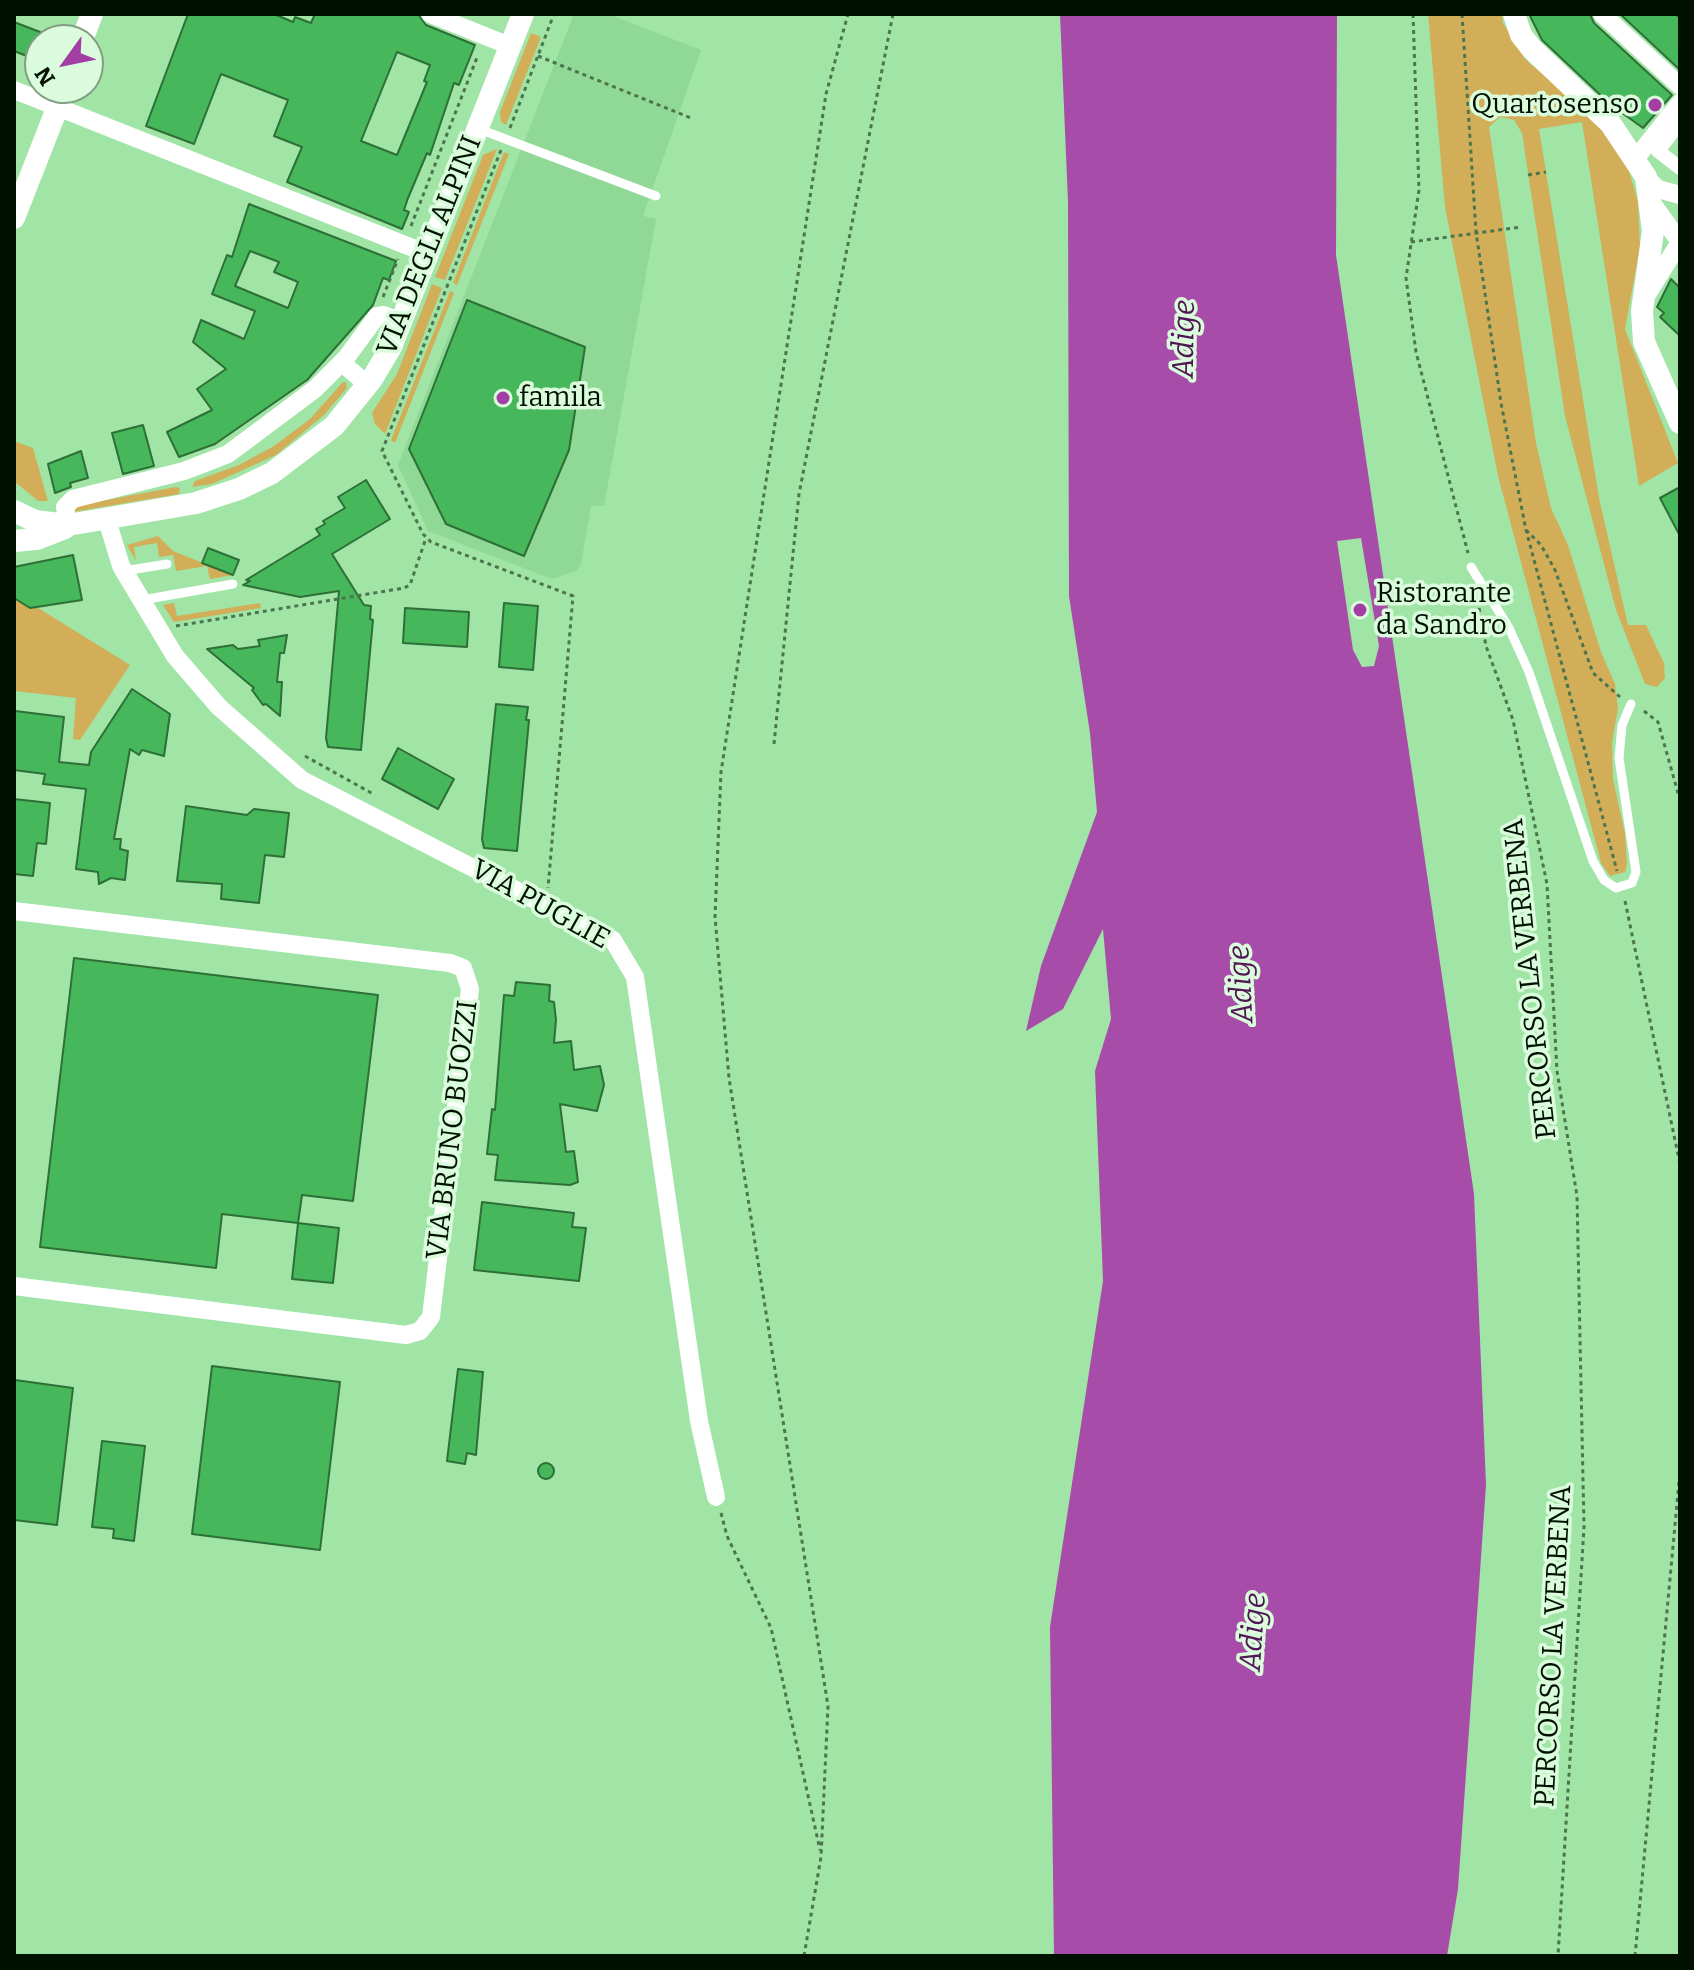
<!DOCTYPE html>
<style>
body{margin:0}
#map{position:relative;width:1694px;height:1970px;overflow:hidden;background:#a0e4a6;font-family:Bitter,serif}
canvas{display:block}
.frame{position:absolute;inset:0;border:16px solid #010;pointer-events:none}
.north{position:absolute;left:24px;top:24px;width:80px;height:80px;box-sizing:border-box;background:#dafbdc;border:2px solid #839d84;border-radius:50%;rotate:237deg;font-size:22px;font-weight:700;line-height:32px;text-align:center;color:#010}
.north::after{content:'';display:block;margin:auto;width:28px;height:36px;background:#a23ea4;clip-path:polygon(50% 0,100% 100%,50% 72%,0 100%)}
</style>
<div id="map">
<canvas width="1694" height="1970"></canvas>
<div class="frame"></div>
<div class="north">N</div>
</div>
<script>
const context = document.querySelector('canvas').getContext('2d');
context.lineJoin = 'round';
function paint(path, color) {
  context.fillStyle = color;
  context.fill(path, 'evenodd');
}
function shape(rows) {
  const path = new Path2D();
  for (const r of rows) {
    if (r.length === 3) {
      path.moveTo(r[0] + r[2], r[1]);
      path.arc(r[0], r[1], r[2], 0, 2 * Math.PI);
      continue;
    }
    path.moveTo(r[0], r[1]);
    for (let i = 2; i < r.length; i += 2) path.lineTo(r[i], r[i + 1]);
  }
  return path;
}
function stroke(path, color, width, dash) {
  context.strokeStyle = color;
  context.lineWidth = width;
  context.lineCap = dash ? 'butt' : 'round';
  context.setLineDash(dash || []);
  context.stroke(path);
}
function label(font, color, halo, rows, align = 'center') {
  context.font = font + ' Bitter,serif';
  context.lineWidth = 7;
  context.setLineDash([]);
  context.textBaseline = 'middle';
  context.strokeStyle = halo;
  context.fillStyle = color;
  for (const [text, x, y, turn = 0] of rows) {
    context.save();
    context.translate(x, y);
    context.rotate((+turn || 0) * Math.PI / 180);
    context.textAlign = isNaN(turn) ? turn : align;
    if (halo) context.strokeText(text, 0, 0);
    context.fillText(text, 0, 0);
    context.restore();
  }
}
paint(shape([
 [574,14,608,14,701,50,643,216,656,219,604,506,591,506,581,564,576,571,552,579,428,531,398,465]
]), '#8fd896');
paint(shape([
 [1428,14,1502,14,1503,23,1525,59,1582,108,1613,142,1628,167,1638,202,1640,247,1625,329,1678,463,1639,486,1582,122,1539,129,1599,498,1628,625,1646,625,1664,663,1665,678,1657,687,1645,684,1616,610,1565,416,1522,133,1514,120,1500,117,1489,127,1536,443,1551,508,1568,545,1601,652,1615,684,1618,708,1612,743,1613,779,1625,834,1627,863,1625,872,1610,876,1601,863,1498,476,1445,207],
 [531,33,541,37,506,125,501,122,500,112],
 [497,149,445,280,435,277,483,155],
 [504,152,509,154,457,285,453,283],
 [432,284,442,288,385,434,375,424,372,413,397,374],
 [450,291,454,293,395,443,391,440],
 [342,383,346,382,347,388,324,415,276,455,212,484,192,487,195,481,239,465,274,446,310,419],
 [14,441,33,448,48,501,38,501,14,481],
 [176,487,180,488,179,494,73,512,74,506],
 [158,536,173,551,233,575,210,579,207,566,176,571,173,555,159,557,157,543,134,547,136,561,127,545],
 [14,593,130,665,80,740,73,739,76,698,14,691],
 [174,603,177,616,260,603,261,608,174,622,163,605]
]), '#d2ae58');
paint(shape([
 [1060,14,1337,14,1336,255,1474,1194,1486,1485,1458,1889,1447,1956,1054,1956,1050,1627,1103,1281,1095,1071,1111,1019,1103,929,1063,1009,1026,1031,1041,966,1097,812,1090,733,1069,596,1068,201]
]), '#a84caa');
paint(shape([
 [1361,538,1379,646,1374,666,1362,667,1353,650,1337,541]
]), '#a0e4a6');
const building = shape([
 [188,14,274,14,293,22,295,17,311,23,315,14,418,14,426,25,475,45,459,85,454,83,430,155,427,153,408,198,404,210,409,212,402,229,287,182,302,147,274,136,288,100,221,74,194,144,146,126,188,14],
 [397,52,430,65,424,81,427,82,397,155,361,141,397,52],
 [1529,14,1590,14,1594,23,1672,95,1643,128,1611,105,1542,40,1529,14],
 [1620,14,1675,14,1680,18,1680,70,1620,14],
 [14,22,40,32,37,60,14,51,14,22],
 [249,204,396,261,389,280,383,278,373,305,307,380,215,444,179,457,167,432,212,410,197,389,226,369,193,342,201,320,244,339,255,311,212,294,227,255,232,257,249,204],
 [250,251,279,262,274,272,298,282,288,308,235,286,250,251],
 [1671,279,1680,288,1680,336,1660,317,1664,313,1657,307,1671,279],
 [467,300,585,347,569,450,524,556,446,524,409,449,467,300],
 [143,425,154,466,123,474,112,433,143,425],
 [81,451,88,478,70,483,71,487,55,493,48,464,81,451],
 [366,480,390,519,332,554,364,605,371,606,370,619,373,620,361,750,328,747,326,738,339,591,300,597,243,585,250,581,246,580,320,535,316,529,325,524,323,521,345,508,338,497,366,480],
 [1680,487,1680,536,1660,498,1680,487],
 [208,548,239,560,233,575,202,563,208,548],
 [73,555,82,600,30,608,14,598,14,567,73,555],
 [504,603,538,606,533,670,499,667,504,603],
 [405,608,469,612,467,647,403,643,405,608],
 [287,635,284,653,280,653,277,682,282,682,280,716,266,704,263,705,252,690,254,688,207,649,233,645,238,649,260,646,258,640,287,635],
 [132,689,170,714,164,756,142,750,139,755,130,749,114,839,121,839,120,849,128,851,125,880,111,878,99,884,98,872,76,869,86,789,43,784,45,774,14,770,15,711,64,717,59,762,89,765,91,752,132,689],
 [496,704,528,707,526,720,529,720,517,851,484,848,482,839,496,704],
 [398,748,454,779,438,809,382,779,398,748],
 [14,799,50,803,46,844,37,843,33,876,14,874,14,799],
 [186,806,247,815,254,809,289,813,284,857,265,855,259,903,221,899,222,884,177,881,186,806],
 [74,958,378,995,353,1201,302,1195,298,1223,222,1214,216,1268,40,1247,74,958],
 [516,982,550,985,549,1001,554,1002,556,1020,554,1043,571,1041,574,1070,600,1066,604,1085,597,1111,560,1104,566,1152,574,1151,578,1182,570,1185,495,1180,498,1155,487,1154,492,1109,495,1110,504,995,514,996,516,982],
 [482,1202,574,1213,572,1227,586,1228,579,1281,474,1270,482,1202],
 [298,1223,339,1228,333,1283,292,1279,298,1223],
 [212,1366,340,1382,320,1550,192,1534,212,1366],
 [458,1369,483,1372,476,1455,467,1453,465,1464,447,1461,458,1369],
 [15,1380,73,1388,57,1525,14,1520,15,1380],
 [102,1441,145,1446,134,1541,113,1538,114,1529,92,1527,102,1441],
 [546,1471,8]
]);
paint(building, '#46b75a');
stroke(building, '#2e6f38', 2);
stroke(shape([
 [1413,14,1419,190,1406,278,1416,352,1468,553],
 [1462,14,1476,232,1501,403,1526,530,1617,871],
 [538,56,691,118],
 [510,128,554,14],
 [501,150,382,451,423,534,431,542,573,596,548,888],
 [1528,175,1546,172],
 [411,226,478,55],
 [1411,242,1521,227],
 [383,297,398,259],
 [1526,530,1541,545,1555,570,1593,673,1620,697],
 [1479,608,1486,646,1513,720,1547,884,1557,1071,1577,1196,1584,1527,1558,1956],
 [176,626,404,588,410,585,426,538],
 [1644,711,1658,722,1680,800],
 [774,744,799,494,893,14],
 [305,756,375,795],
 [1625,901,1680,1164],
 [721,1513,727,1536,771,1628,820,1850],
 [804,1956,821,1857,828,1706,729,1078,715,917,721,772,826,94,848,14],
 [1635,1956,1680,1471]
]), '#4c754e', 3, [4, 4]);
stroke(shape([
 [479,129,656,196],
 [1471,567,1509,628,1529,672,1593,861,1604,880,1616,888,1632,883,1636,872,1619,758,1622,725,1631,704],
 [124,571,167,564],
 [142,600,233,584]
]), '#fff', 9);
stroke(shape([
 [1680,122,1658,151,1680,168]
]), '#fff', 14);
stroke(shape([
 [430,14,510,46],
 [1602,14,1680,86],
 [14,90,428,254],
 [1636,158,1680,103],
 [1646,177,1658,189,1680,195],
 [1652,203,1680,242],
 [1648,293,1680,242],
 [342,363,368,385],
 [107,520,121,566,175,656,219,707,302,780,613,940,635,977,699,1421,716,1497],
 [68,525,65,507,73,499,184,471,228,454,315,389,346,358,377,316,384,315,401,322],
 [14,911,450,963,463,968,470,989,431,1317,420,1331,406,1335,14,1286]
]), '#fff', 18);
stroke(shape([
 [1514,14,1521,35,1532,49,1610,123,1646,177,1653,231,1642,311,1644,342,1680,423],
 [82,40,92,14],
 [14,218,65,88],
 [14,511,35,521,68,525,196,503,239,489,272,473,334,426,372,379,391,347,523,14],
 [14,541,37,539,65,528]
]), '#fff', 22);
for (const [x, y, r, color] of [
 [1655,105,8,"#a23ea4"],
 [503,398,8,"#a23ea4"],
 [1360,610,8,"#a23ea4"]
]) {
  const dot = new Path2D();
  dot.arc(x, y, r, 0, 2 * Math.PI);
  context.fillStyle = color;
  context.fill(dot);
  stroke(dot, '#dafbdc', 3);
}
label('28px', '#010', '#dafbdc', [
 ["Quartosenso",1639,105,"right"],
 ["famila",519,398],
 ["Ristorante",1376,594],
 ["da Sandro",1376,626]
], 'left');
label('28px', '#010', '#dafbdc', [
 ["VIA DEGLI ALPINI",430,246,-68],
 ["VIA PUGLIE",540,905,29],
 ["PERCORSO LA VERBENA",1531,979,-96],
 ["VIA BRUNO BUOZZI",453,1130,-83],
 ["PERCORSO LA VERBENA",1554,1646,-87]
]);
label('italic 30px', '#511653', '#dafbdc', [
 ["Adige",1185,339,-89],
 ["Adige",1242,984,-93],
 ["Adige",1254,1632,-86]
]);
</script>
